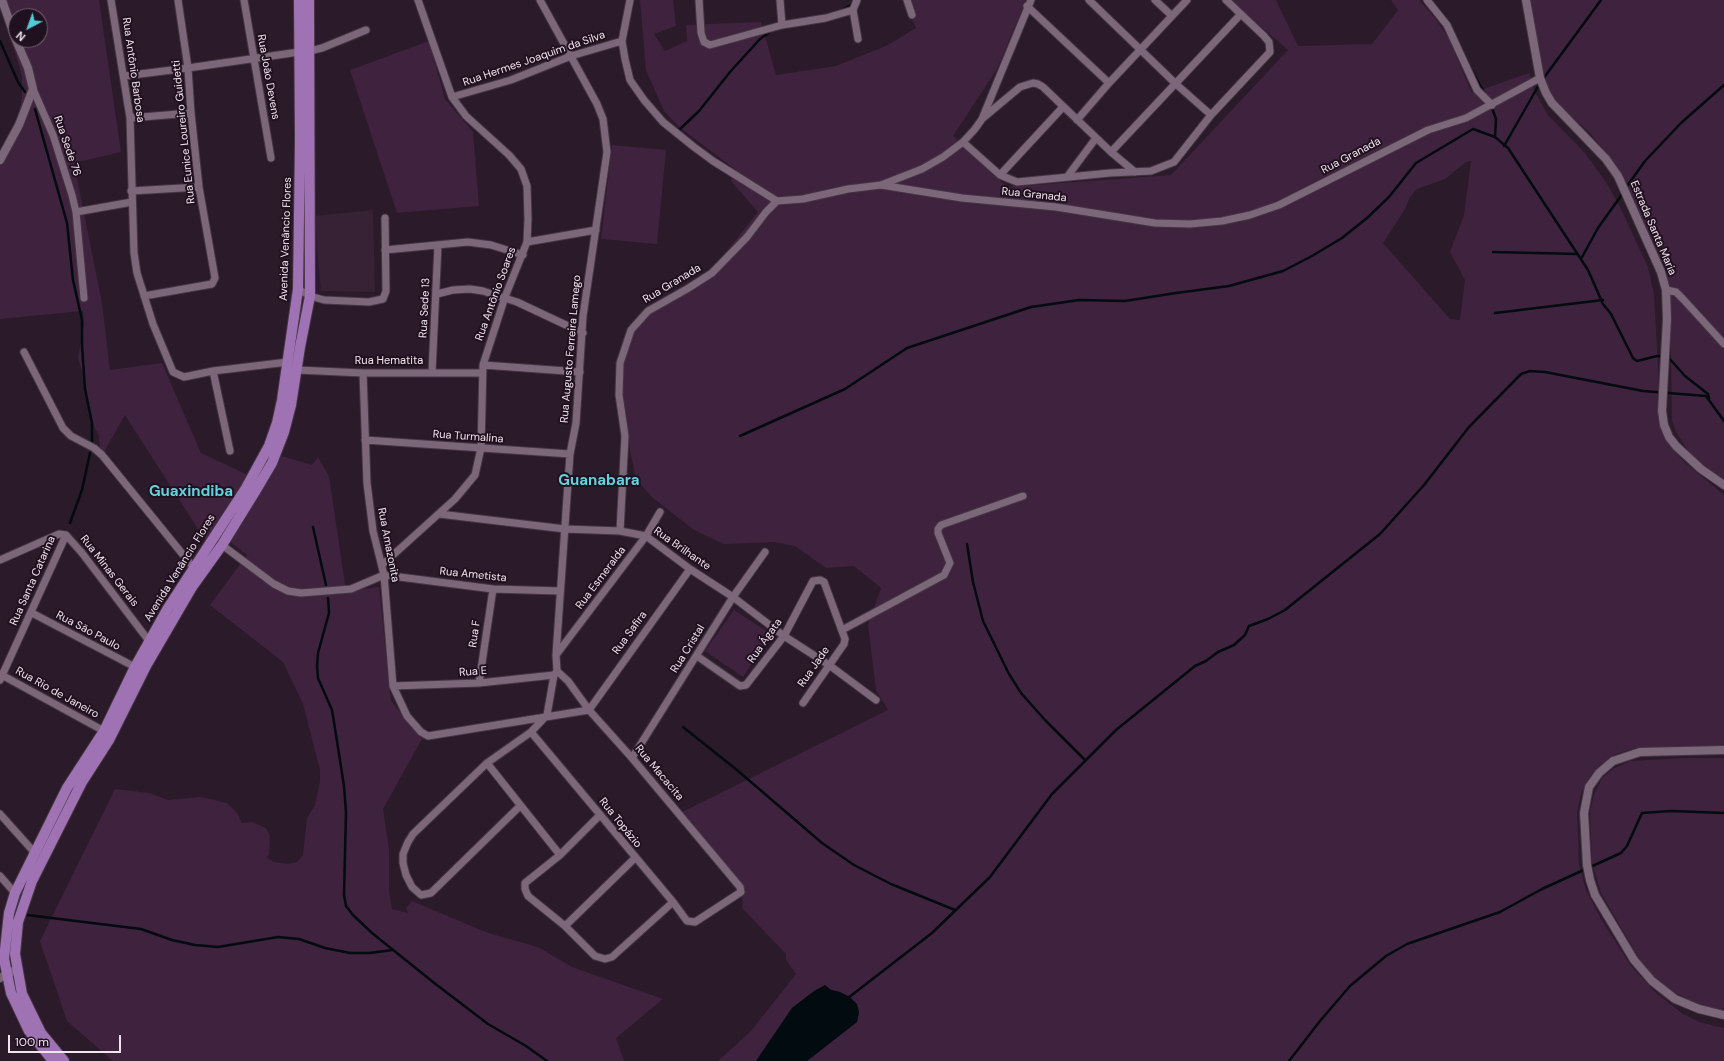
<!DOCTYPE html>
<meta charset="utf-8">
<style>
body{margin:0}
#map{position:relative;width:1724px;height:1061px;overflow:hidden;background:#2b1a2a;font-family:"DM Sans",sans-serif}
canvas{display:block}
.north{position:absolute;left:8px;top:8px;width:40px;height:40px;box-sizing:border-box;background:#211120;border:1px solid #746572;border-radius:50%;rotate:221deg;font-size:11px;font-weight:700;line-height:16px;text-align:center;color:#f0e4ee}
.north::after{content:'';display:block;margin:auto;width:14px;height:18px;background:#52ccd6;clip-path:polygon(50% 0,100% 100%,50% 72%,0 100%)}
.scale{position:absolute;left:8px;top:1035px;width:113px;height:18px;box-sizing:border-box;border:2px solid #f0e4ee;border-top:0;padding-left:5px;font-size:12px;line-height:14px;white-space:nowrap;color:#f0e4ee;-webkit-text-stroke:3px #211120;paint-order:stroke}
</style>
<div id="map">
<canvas width="1724" height="1061"></canvas>
<div class="north">N</div>
<div class="scale">100 m</div>
</div>
<script>
const context = document.querySelector('canvas').getContext('2d');
context.lineJoin = 'round';
function paint(path, color) {
  context.fillStyle = color;
  context.fill(path, 'evenodd');
}
function shape(rows) {
  const path = new Path2D();
  for (const r of rows) {
    path.moveTo(r[0], r[1]);
    for (let i = 2; i < r.length; i += 2) path.lineTo(r[i], r[i + 1]);
  }
  return path;
}
function stroke(path, color, width, dash) {
  context.strokeStyle = color;
  context.lineWidth = width;
  context.lineCap = dash ? 'butt' : 'round';
  context.setLineDash(dash || []);
  context.stroke(path);
}
function label(font, color, halo, rows, align = 'center') {
  context.font = font + ' "DM Sans",sans-serif';
  context.lineWidth = 4;
  context.setLineDash([]);
  context.textBaseline = 'middle';
  context.strokeStyle = halo;
  context.fillStyle = color;
  for (const [text, x, y, turn = 0] of rows) {
    context.save();
    context.translate(x, y);
    context.rotate((+turn || 0) * Math.PI / 180);
    context.textAlign = isNaN(turn) ? turn : align;
    if (halo) context.strokeText(text, 0, 0);
    context.fillText(text, 0, 0);
    context.restore();
  }
}
paint(shape([
 [373,210,375,292,321,291,314,216]
]), '#372135');
paint(shape([
 [0,0,99,0,121,152,74,163,102,303,110,370,162,363,201,453,248,475,205,540,125,415,101,457,99,436,91,420,84,378,78,358,84,324,83,311,0,319,0,152,17,124,22,97,22,76],
 [16,16,40,16,40,40,16,40],
 [640,0,673,0,676,26,654,34,665,51,687,41,686,25,761,22,776,75,836,66,886,46,916,28,903,0,1026,0,997,69,953,136,1007,187,1171,175,1288,50,1231,0,1276,0,1298,46,1372,44,1398,10,1391,0,1419,0,1435,18,1449,39,1472,93,1529,73,1534,90,1548,115,1584,152,1606,182,1620,207,1648,267,1654,294,1661,421,1668,442,1683,461,1724,495,1724,747,1635,748,1616,754,1599,766,1590,776,1581,793,1577,812,1579,865,1586,890,1601,919,1631,966,1655,992,1683,1014,1699,1022,1724,1028,1724,1061,807,1061,857,1022,859,1012,840,992,831,990,792,1008,756,1061,718,1061,751,1031,796,974,786,960,786,954,742,908,743,901,738,889,676,815,888,710,876,690,868,625,881,588,854,566,826,568,795,546,774,542,724,544,694,530,653,498,641,485,635,474,620,404,620,364,624,336,651,308,707,276,758,212,731,181,736,170,679,127,664,111,646,70],
 [1471,161,1464,215,1450,252,1465,280,1460,320,1450,319,1383,243,1405,209,1410,197,1417,189,1445,179,1466,162],
 [1529,0,1724,0,1724,481,1690,454,1676,432,1672,420,1670,299,1624,177,1618,167,1589,132,1566,112,1550,93,1543,76],
 [429,41,445,99,473,132,479,206,397,213,350,70],
 [612,145,666,150,657,244,601,239],
 [282,456,312,465,318,457,329,476,346,591,379,587,391,701,422,739,383,809,389,849,389,892,392,909,408,913,406,908,412,901,488,933,538,947,572,967,663,999,616,1038,624,1061,113,1061,67,1021,40,941,115,789,149,793,168,800,201,797,227,803,237,813,242,823,252,822,266,828,270,836,269,855,266,857,274,862,288,864,297,862,303,855,307,818,315,805,320,781,320,770,303,704,283,662,210,605,247,555,229,541],
 [734,610,771,634,743,677,705,651],
 [1686,758,1724,758,1724,1009,1709,1008,1690,1001,1665,987,1647,969,1640,960,1601,893,1592,863,1590,812,1594,794,1603,777,1613,769,1630,761]
]), '#3f223e');
paint(shape([
 [825,985,831,990,840,992,850,997,857,1004,859,1012,857,1022,807,1061,756,1061,792,1008,814,991]
]), '#020b0f');
stroke(shape([
 [1436,6,1447,20],
 [842,10,853,4],
 [1452,29,1467,61],
 [0,41,18,82,25,92],
 [1471,69,1485,94],
 [1543,79,1601,0],
 [1491,105,1496,119,1495,137],
 [35,109,67,223,73,280,82,320,82,345,85,389,92,423,92,444],
 [679,130,699,111,730,72,760,39,773,30],
 [1504,146,1540,83],
 [1625,189,1645,161,1681,123,1724,85],
 [1493,252,1578,254],
 [1581,259,1598,228,1623,193],
 [1495,313,1603,300],
 [1668,357,1685,376,1708,394,1709,398],
 [740,436,845,389,907,348,1031,307,1079,300,1125,301,1176,293,1229,286,1283,271,1312,256,1342,238,1367,218,1389,197,1416,163,1473,129,1495,137,1508,148,1588,270,1603,304,1611,314,1633,358,1637,361,1657,356,1663,356],
 [70,523,82,490,90,453],
 [313,527,326,585],
 [967,544,973,582,983,621,1009,674,1021,693,1045,720,1085,760],
 [328,598,329,613,318,653,317,666,318,678,332,710,334,722,344,786,346,812,344,895,346,906,353,915,372,933,433,982,488,1024,526,1046,547,1061],
 [683,727,737,770,822,843,854,865,891,884,955,910],
 [27,915,141,929,172,940,195,945,218,947,278,937,299,939,325,948,350,953,370,953,392,950],
 [848,998,932,933,990,877,1052,794,1116,730,1195,666,1206,661,1218,652,1234,645,1245,635,1249,626,1268,619,1285,610,1380,534,1424,485,1469,427,1521,374,1530,371,1545,372,1643,391,1706,396,1724,421],
 [1289,1061,1320,1021,1350,986,1386,956,1407,944,1500,912,1542,889,1621,853,1627,846,1642,813,1671,811,1724,813]
]), '#020b0f', 2.5);
const minor = shape([
 [111,0,130,118,134,253,137,273,153,324,173,372,184,377,213,371,288,362],
 [244,0,271,158],
 [630,0,622,41,625,59,630,80,644,100,663,122,694,147,713,161,777,201],
 [699,0,701,33,704,42,710,45,782,25,826,18,853,10],
 [780,0,782,25],
 [857,0,853,10,858,39],
 [907,0,912,15],
 [1089,0,1176,84,1211,115],
 [1155,0,1172,16],
 [1427,0,1447,25,1477,90,1492,105],
 [1027,6,1109,83],
 [310,51,322,48,366,30],
 [124,76,188,68,299,52],
 [33,89,53,135,72,195,76,212,84,298],
 [452,97,511,80,571,56,622,41],
 [130,118,191,113],
 [983,118,1020,87,1033,83,1038,84,1043,87,1111,152,1135,172],
 [1077,120,1109,83,1187,0],
 [963,142,1000,175,1017,182,1110,173,1151,171,1174,162,1211,115,1270,52,1269,42,1264,36,1226,0],
 [1111,152,1241,14],
 [1000,175,1063,107],
 [1067,177,1096,138],
 [881,185,922,169,943,157,963,142,975,129,982,119,1031,0],
 [131,191,199,187],
 [76,212,132,202],
 [527,242,596,230],
 [385,250,468,242,491,245,523,255],
 [298,289,310,296,324,300,369,302,383,299,386,291,385,218],
 [1666,290,1676,292,1683,299,1724,344],
 [437,294,453,290,470,289,483,291,517,302,583,333],
 [144,296,212,284,215,278,199,187,191,113,188,68,178,0],
 [24,352,63,428,71,436,94,448,102,455,193,567],
 [483,365,580,372],
 [297,370,363,373,482,373],
 [213,371,230,451],
 [432,372,438,245],
 [363,373,367,483,373,531,384,575,393,686,407,716,421,732,428,736,589,710,690,569],
 [365,440,570,454],
 [439,514,565,529,620,531,646,536,690,569,733,597,784,636,829,665,876,700],
 [620,531,625,436,619,395,620,363,631,330,648,311,687,289,712,273,747,237,766,212,777,201,803,199,848,189,881,185,962,198,1056,207,1155,223,1190,224,1222,221,1250,215,1279,205,1428,130,1466,118,1540,78],
 [222,545,274,584,288,591,301,593,351,589,384,575,493,589,560,591],
 [0,560,59,534,66,535,82,553,149,641],
 [382,565,455,499,475,475,481,448,483,365,505,297,527,242,528,219,527,186,521,169,509,155,466,116,452,97,418,0],
 [32,613,135,667],
 [842,630,944,575,950,563,938,533,938,529,941,525,1023,496],
 [556,655,646,536,660,512],
 [697,656,740,686,746,685,784,636,813,581,820,580,824,582,845,639,844,644,803,703],
 [0,674,104,731],
 [0,680,66,535],
 [479,683,493,589],
 [393,686,479,683,554,675],
 [531,732,673,902,687,921,695,922,741,892,740,887,632,758,589,710,568,681,557,671],
 [632,758,733,597,765,552],
 [487,763,560,855],
 [520,806,431,893,421,895,412,887,406,875,403,863,403,854,408,842,413,834,487,763,531,732,547,715,554,675,557,671,556,655,570,454,576,423,583,316,607,152,603,119,597,104,540,0],
 [0,814,34,852],
 [600,815,560,855,525,883,525,889,528,896,565,926,595,956,605,959,612,957,673,902],
 [0,876,15,893],
 [565,926,635,858]
]);
const tertiary = shape([
 [2,0,16,40],
 [1526,0,1540,78,1546,93,1552,103,1606,159,1618,176,1661,272,1666,290,1667,319,1662,411,1664,425,1669,437,1676,446,1701,469,1724,485],
 [0,160,19,125,33,89,28,68,16,40],
 [1724,750,1640,752,1613,761,1599,773,1589,787,1584,813,1587,865,1590,880,1595,895,1634,960,1652,981,1675,999,1699,1009,1724,1015],
 [0,978,17,969]
]);
const primary = shape([
 [53,1061,29,1031,11,993,4,959,9,913,15,893,67,788,104,731,135,667,168,608,246,488,269,446,277,423,282,400,298,289,300,141,299,0],
 [64,1061,41,1033,22,994,15,954,18,922,32,881,82,782,109,740,146,666,192,587,222,545,256,490,272,463,284,432,291,405,300,347,310,296,309,0]
]);
stroke(minor, '#443642', 9);
stroke(tertiary, '#443642', 10);
stroke(primary, '#443642', 12);
stroke(minor, '#7c677a', 7);
stroke(tertiary, '#7c677a', 8);
stroke(primary, '#9f72b4', 10);
label('11px', '#f0e4ee', '#211120', [
 ["Rua Hermes Joaquim da Silva",534,59,-19],
 ["Rua Antônio Barbosa",133,70,82],
 ["Rua João Devens",268,77,80],
 ["Rua Eunice Loureiro Guidetti",184,132,-96],
 ["Rua Sede 76",67,146,71],
 ["Rua Granada",1351,156,-28],
 ["Rua Granada",1034,195,6],
 ["Estrada Santa Maria",1653,228,67],
 ["Avenida Venâncio Flores",286,239,-88],
 ["Rua Granada",672,284,-31],
 ["Rua Antônio Soares",496,294,-70],
 ["Rua Sede 13",425,308,-87],
 ["Rua Augusto Ferreira Lamego",571,349,-85],
 ["Rua Hematita",389,361],
 ["Rua Turmalina",468,437,4],
 ["Rua Amazonita",388,545,79],
 ["Rua Brilhante",682,549,35],
 ["Avenida Venâncio Flores",180,568,-58],
 ["Rua Minas Gerais",109,571,52],
 ["Rua Ametista",473,575,6],
 ["Rua Esmeralda",601,578,-53],
 ["Rua Santa Catarina",33,581,-66],
 ["Rua São Paulo",88,631,28],
 ["Rua Safira",630,633,-54],
 ["Rua F",475,634,-82],
 ["Rua Ágata",765,641,-55],
 ["Rua Cristal",688,649,-58],
 ["Rua Jade",814,667,-55],
 ["Rua E",473,672,-4],
 ["Rua Rio de Janeiro",57,693,29],
 ["Rua Macacita",659,773,50],
 ["Rua Topázio",620,823,51]
]);
label('bold 15px', '#65d1db', '#211120', [
 ["Guanabara",599,481],
 ["Guaxindiba",191,492]
]);
</script>
